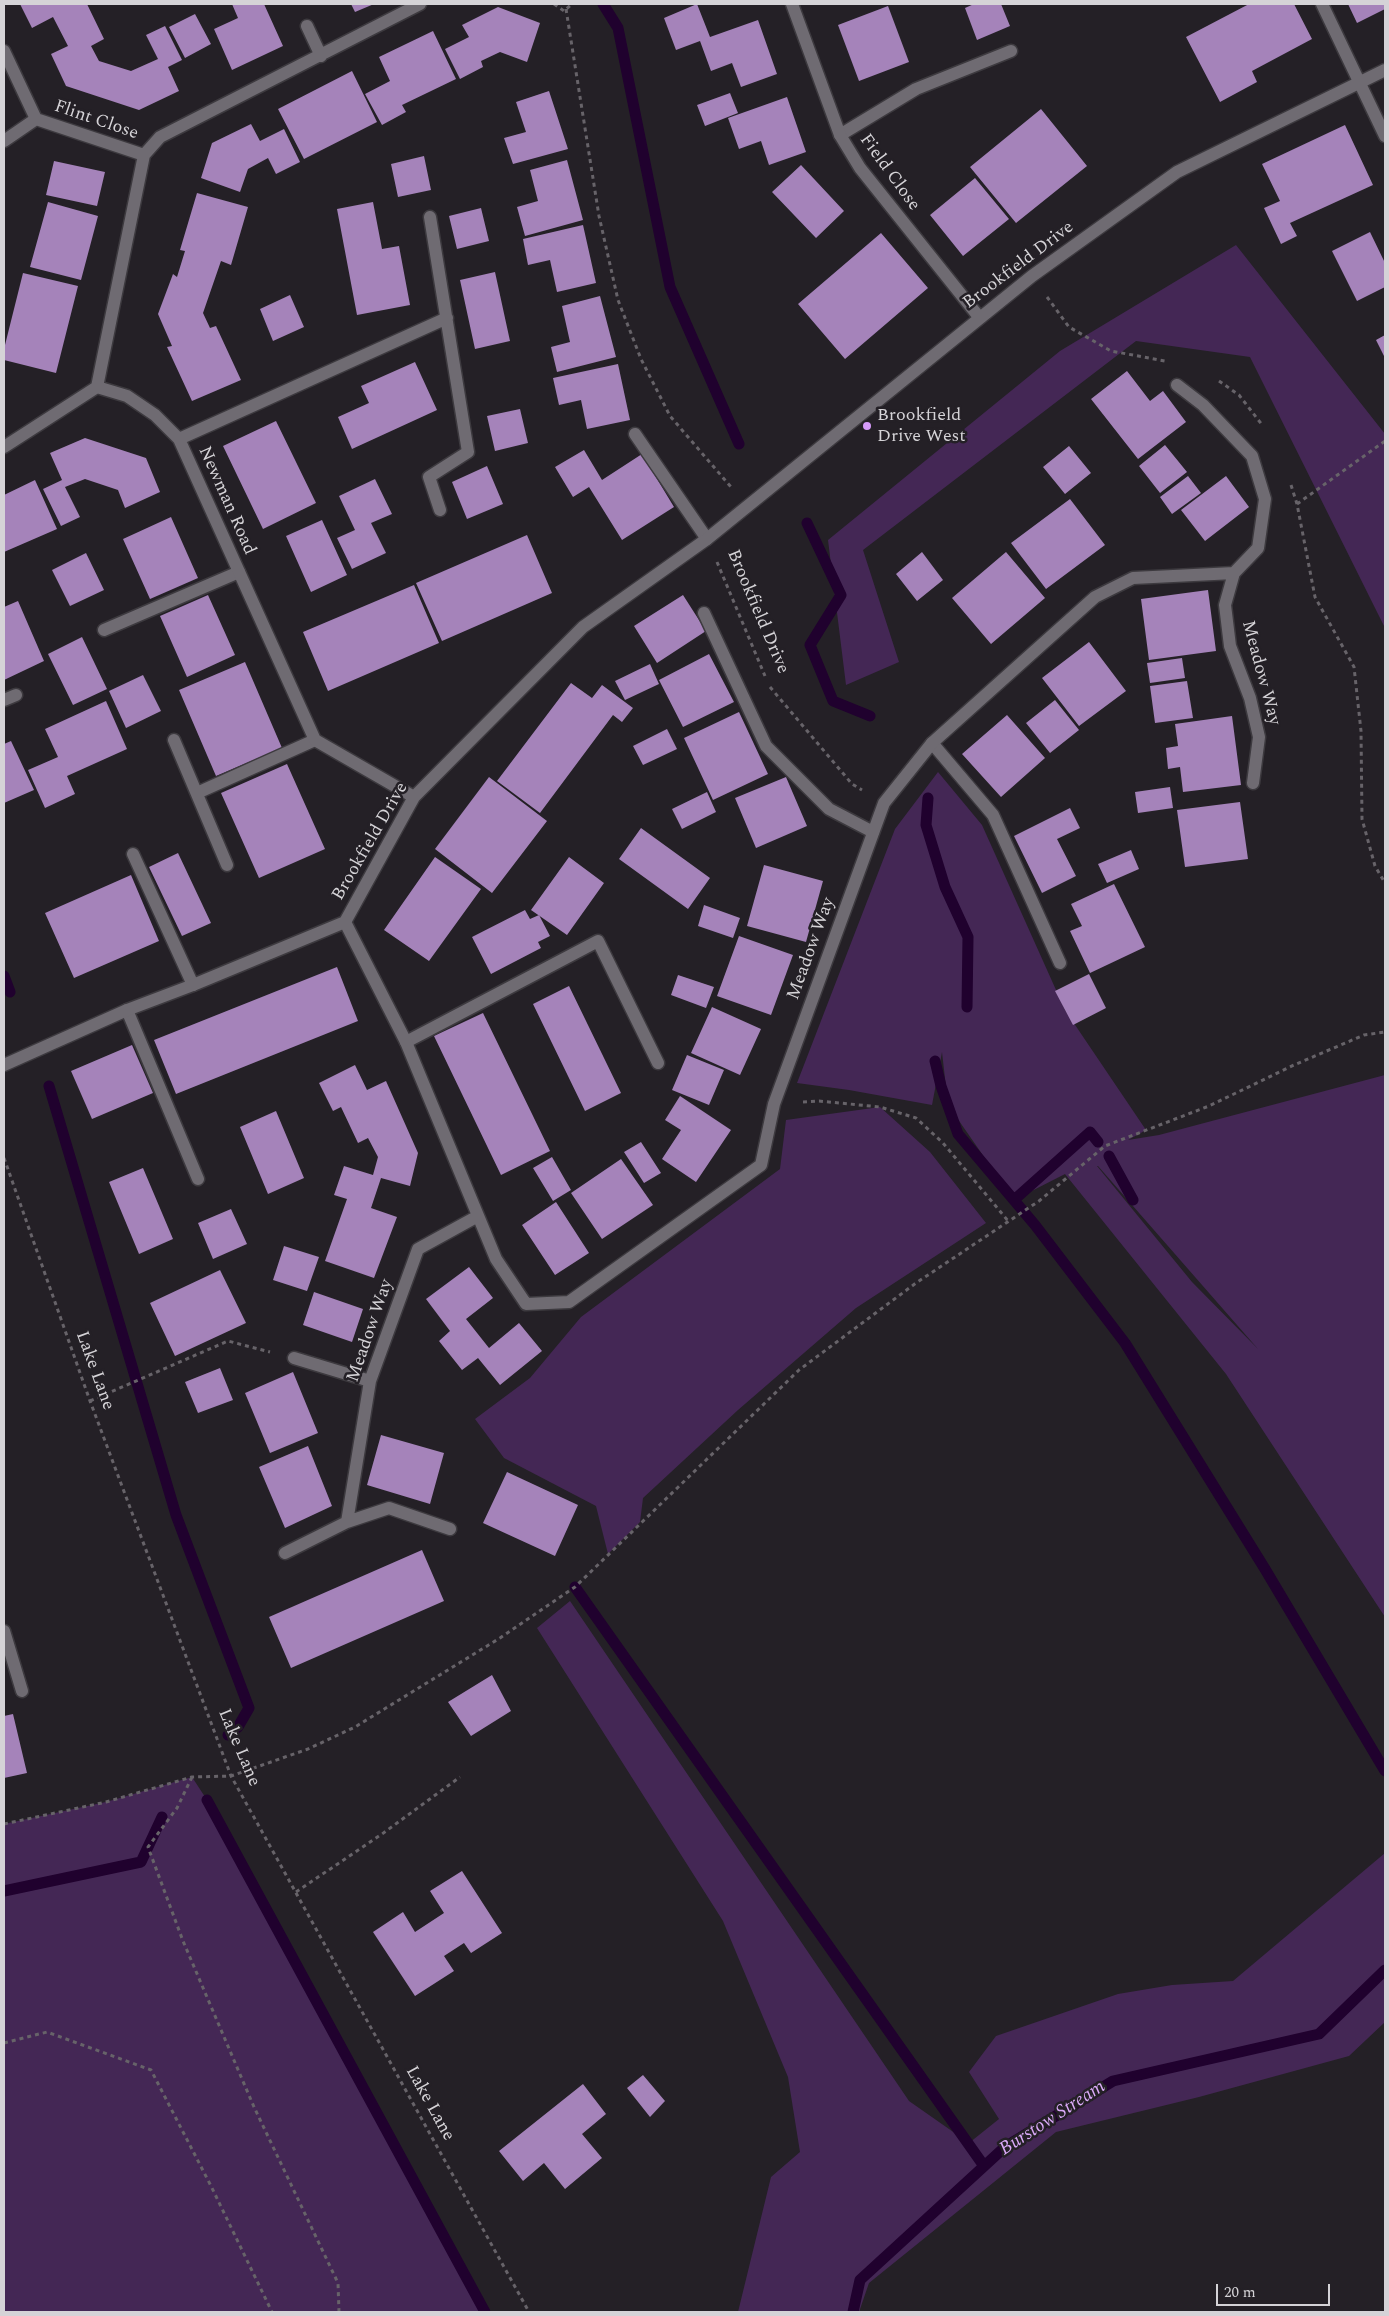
<!DOCTYPE html>
<style>
body{margin:0}
#map{position:relative;width:1389px;height:2316px;overflow:hidden;background:#242026;font-family:Spectral,serif}
canvas{display:block}
.frame{position:absolute;inset:0;border:5px solid #d5d3d7;pointer-events:none}
.scale{position:absolute;left:1216px;top:2284px;width:114px;height:22px;box-sizing:border-box;border:2px solid #d5d3d7;border-top:0;padding-left:6px;font-size:15px;line-height:18px;white-space:nowrap;color:#d5d3d7;-webkit-text-stroke:4px #242026;paint-order:stroke}
</style>
<div id="map">
<canvas width="1389" height="2316"></canvas>
<div class="frame"></div>
<div class="scale">20 m</div>
</div>
<script>
const context = document.querySelector('canvas').getContext('2d');
context.lineJoin = 'round';
function paint(path, color) {
  context.fillStyle = color;
  context.fill(path, 'evenodd');
}
function shape(rows) {
  const path = new Path2D();
  for (const r of rows) {
    path.moveTo(r[0], r[1]);
    for (let i = 2; i < r.length; i += 2) path.lineTo(r[i], r[i + 1]);
  }
  return path;
}
function stroke(path, color, width, dash) {
  context.strokeStyle = color;
  context.lineWidth = width;
  context.lineCap = dash ? 'butt' : 'round';
  context.setLineDash(dash || []);
  context.stroke(path);
}
function label(font, color, halo, rows, align = 'center') {
  context.font = font + ' Spectral,serif';
  context.lineWidth = 5;
  context.setLineDash([]);
  context.textBaseline = 'middle';
  context.strokeStyle = halo;
  context.fillStyle = color;
  for (const [text, x, y, turn = 0] of rows) {
    context.save();
    context.translate(x, y);
    context.rotate((+turn || 0) * Math.PI / 180);
    context.textAlign = isNaN(turn) ? turn : align;
    if (halo) context.strokeText(text, 0, 0);
    context.fillText(text, 0, 0);
    context.restore();
  }
}
paint(shape([
 [1236,245,1385,434,1385,628,1250,357,1136,341,863,550,899,662,846,685,828,540,1060,351],
 [938,772,982,825,1065,1010,1146,1130,1128,1140,1159,1135,1385,1075,1385,1617,1226,1374,1065,1174,1014,1200,948,1105,942,1052,932,1105,849,1090,797,1083,895,829],
 [1097,1166,1098,1166,1258,1349,1192,1282],
 [880,1107,930,1152,986,1223,856,1308,738,1410,643,1498,640,1522,608,1554,596,1506,504,1458,475,1419,530,1378,581,1317,780,1169,786,1120],
 [570,1601,909,2101,969,2143,999,2119,969,2072,996,2036,1118,1994,1172,1985,1233,1981,1385,1853,1385,2022,1349,2056,1199,2097,1056,2132,869,2283,859,2312,738,2312,771,2177,800,2152,788,2077,723,1921,537,1628],
 [192,1777,207,1800,486,2312,4,2312,4,1824,106,1802]
]), '#442755');
stroke(shape([
 [603,4,618,28,670,287,739,444],
 [807,523,841,595,810,645,833,701,870,716],
 [928,798,926,825,945,887,968,937,967,1007],
 [4,976,10,992],
 [935,1061,941,1086,958,1134,1035,1225,1125,1343,1265,1569,1385,1771],
 [49,1086,176,1515,249,1708,238,1727,228,1735],
 [1109,1156,1133,1200],
 [1014,1200,1090,1132,1098,1142],
 [575,1587,984,2166],
 [207,1800,485,2312],
 [4,1891,141,1862,162,1817],
 [853,2312,860,2280,1005,2147,1113,2081,1319,2034,1385,1970]
]), '#20012e', 11);
paint(shape([
 [20,4,87,4,104,39,91,46,99,61,131,71,158,59,146,35,165,26,182,60,168,67,179,91,139,110,66,86,51,54,68,46,53,17,32,28],
 [232,4,264,4,283,46,232,70,214,29,238,18],
 [351,4,374,4,355,12],
 [697,4,710,37,758,20,777,74,741,87,732,63,711,71,700,41,676,50,664,18],
 [974,4,1001,4,1010,26,977,40,965,8],
 [1249,4,1294,4,1312,39,1252,71,1257,82,1220,102,1186,37],
 [1348,4,1385,4,1385,9,1357,23],
 [888,6,909,62,859,81,838,25],
 [498,7,540,23,527,62,500,52,481,61,483,67,460,79,445,49,469,37,462,25],
 [195,14,211,44,185,58,169,27],
 [433,31,456,79,402,105,406,112,382,125,365,94,390,81,379,57],
 [352,71,377,122,304,159,278,109],
 [549,91,568,149,513,164,504,138,526,132,516,102],
 [730,93,738,113,705,126,697,105],
 [787,97,806,152,769,165,761,141,739,149,728,118],
 [1041,109,1087,166,1016,223,970,167],
 [251,124,260,141,284,129,300,162,276,174,268,158,248,169,240,192,201,178,212,143],
 [1345,125,1373,185,1290,223,1297,236,1281,244,1264,208,1280,201,1262,164],
 [424,156,431,190,398,197,391,164],
 [567,160,583,220,525,236,517,207,538,201,530,170],
 [54,161,105,172,97,206,46,195],
 [801,165,844,211,816,238,772,192],
 [975,178,1009,219,963,256,930,215],
 [197,193,248,207,231,265,221,261,203,313,210,328,216,326,241,380,192,401,167,347,172,346,158,314,173,274,177,277,185,251,180,250],
 [48,202,98,216,81,280,30,267],
 [373,202,382,249,399,246,410,305,357,315,337,209],
 [481,208,489,241,457,249,449,216],
 [583,225,596,283,557,292,550,260,528,265,523,239],
 [1370,232,1385,263,1385,287,1357,301,1332,251],
 [881,233,928,288,845,359,798,304],
 [495,272,510,341,475,349,460,280],
 [23,273,78,286,56,373,4,360,4,349],
 [290,295,304,327,273,341,260,309],
 [600,296,616,357,557,372,551,347,570,342,562,306],
 [1385,335,1385,358,1376,340],
 [415,362,437,410,352,449,338,417,369,403,361,386],
 [618,364,630,420,587,429,581,400,559,405,553,378],
 [1127,371,1150,401,1163,391,1186,422,1138,459,1091,399],
 [520,409,528,443,495,451,487,416],
 [276,421,316,503,263,529,223,446],
 [85,438,146,458,160,492,125,508,118,490,85,479,65,487,80,517,61,526,43,489,62,480,50,453],
 [1165,445,1187,472,1160,493,1139,466],
 [1069,446,1091,473,1065,494,1043,467],
 [584,450,602,480,642,454,674,507,622,540,589,487,573,497,555,467],
 [487,466,503,504,467,519,452,482],
 [1188,476,1201,493,1172,514,1160,497],
 [1226,476,1249,507,1205,541,1181,510],
 [375,479,392,514,371,523,386,553,352,569,337,538,355,530,339,496],
 [35,480,57,529,4,552,4,495],
 [1070,499,1105,545,1046,589,1011,543],
 [171,517,198,578,150,599,123,539],
 [322,520,347,575,311,592,286,536],
 [527,535,552,593,442,641,416,583],
 [922,552,943,580,917,601,896,574],
 [1006,552,1045,598,991,644,952,598],
 [86,553,104,590,70,606,52,570],
 [414,585,439,643,328,691,303,632],
 [1208,590,1216,651,1149,660,1141,599],
 [208,595,235,655,187,677,160,616],
 [683,595,706,631,657,663,634,626],
 [18,601,44,661,4,680,4,607],
 [82,637,107,689,73,705,48,654],
 [1089,642,1126,691,1079,726,1042,678],
 [709,654,734,702,683,727,659,680],
 [1182,658,1185,678,1150,683,1147,663],
 [245,662,282,748,216,776,179,690],
 [650,664,659,684,625,700,615,681],
 [143,675,161,711,126,728,109,691],
 [1187,681,1193,718,1155,723,1150,686],
 [571,683,592,698,602,685,633,708,622,722,613,715,540,813,497,781],
 [1055,700,1079,730,1050,753,1026,723],
 [106,701,127,749,67,776,75,794,45,808,28,770,58,757,45,729],
 [739,712,768,774,713,800,684,738],
 [1007,715,1045,758,1001,797,962,754],
 [1232,716,1241,785,1183,792,1180,767,1168,769,1166,748,1178,746,1175,724],
 [667,729,677,749,643,765,633,746],
 [11,741,34,790,4,803,4,744],
 [287,764,325,849,259,878,221,793],
 [489,777,547,821,492,893,435,849],
 [786,777,807,826,756,848,735,798],
 [1170,787,1173,808,1138,813,1135,792],
 [707,792,716,812,682,829,672,809],
 [1240,802,1248,859,1185,867,1177,810],
 [1070,808,1080,828,1057,839,1076,876,1042,893,1014,836],
 [641,828,710,878,688,909,619,859],
 [1131,850,1139,869,1107,883,1098,864],
 [178,853,211,923,182,936,149,867],
 [435,857,481,889,429,961,384,930],
 [569,857,604,883,567,935,531,910],
 [764,865,823,881,806,942,747,926],
 [131,875,159,941,74,978,45,913],
 [1114,884,1145,947,1090,973,1070,931,1082,926,1071,904],
 [704,905,740,918,733,938,698,926],
 [525,910,530,919,539,915,550,936,538,942,541,948,491,974,472,937],
 [739,936,793,955,771,1015,717,996],
 [337,967,358,1021,176,1094,154,1040],
 [1089,974,1106,1008,1073,1025,1055,991],
 [678,975,714,987,706,1008,671,995],
 [569,986,621,1093,585,1111,533,1004],
 [712,1007,761,1029,740,1075,691,1053],
 [483,1013,550,1151,501,1175,434,1036],
 [132,1045,153,1093,92,1119,71,1071],
 [687,1055,724,1070,709,1105,672,1090],
 [355,1065,367,1090,386,1081,418,1153,410,1186,381,1178,371,1208,397,1217,374,1278,325,1261,347,1199,334,1195,344,1166,373,1175,378,1157,368,1138,358,1143,341,1107,333,1111,319,1083],
 [680,1096,731,1130,696,1182,662,1159,681,1130,665,1120],
 [276,1111,304,1178,268,1194,240,1127],
 [641,1142,661,1173,644,1183,624,1152],
 [552,1157,571,1190,553,1201,533,1168],
 [621,1159,653,1205,602,1239,571,1193],
 [143,1168,173,1239,139,1254,109,1182],
 [556,1202,589,1253,555,1275,522,1225],
 [231,1209,247,1244,213,1259,198,1223],
 [284,1246,319,1257,307,1291,273,1280],
 [469,1267,493,1298,466,1319,489,1348,519,1323,542,1351,500,1385,478,1358,462,1370,439,1341,450,1331,426,1299],
 [220,1270,246,1323,175,1356,150,1303],
 [314,1292,363,1309,352,1342,303,1325],
 [220,1368,233,1400,198,1413,185,1382],
 [293,1372,318,1433,270,1453,245,1393],
 [381,1435,444,1453,430,1504,367,1485],
 [308,1446,332,1506,285,1528,259,1467],
 [507,1472,578,1505,555,1556,483,1523],
 [422,1550,444,1601,291,1668,269,1617],
 [492,1675,511,1711,471,1736,448,1702],
 [13,1714,27,1773,4,1778,4,1716],
 [462,1871,502,1933,471,1953,464,1943,444,1956,454,1971,415,1996,373,1932,403,1912,415,1932,444,1913,430,1891],
 [643,2075,665,2101,650,2117,627,2088],
 [583,2084,606,2114,582,2134,602,2158,565,2189,544,2163,523,2181,499,2151]
]), '#a583ba');
const lane = shape([
 [840,135,916,89,1011,51],
 [635,434,707,539],
 [704,613,766,746,829,809,873,832],
 [104,630,239,572],
 [4,700,16,695],
 [174,740,227,865],
 [932,743,993,815,1060,963],
 [197,793,315,740],
 [133,854,193,985],
 [127,1010,198,1179],
 [406,1042,598,941,658,1063]
]);
const street = shape([
 [792,4,840,135,860,168,979,317],
 [1322,4,1385,136],
 [307,26,321,56],
 [4,51,36,119,144,155],
 [4,141,36,119],
 [430,217,468,452,429,477,440,510],
 [1177,385,1203,405,1252,456,1265,499,1258,548,1234,573,1225,605,1230,646,1250,698,1259,737,1253,783],
 [97,387,144,155,160,137,420,4],
 [179,439,447,318],
 [4,447,97,387,127,396,155,415,179,439,315,740,414,797],
 [345,922,406,1042,496,1259,526,1304,569,1302,761,1165,774,1104,884,803,932,743,1095,597,1133,578,1234,573],
 [4,1065,127,1010,193,985,345,922,414,797,583,627,707,539,1032,276,1177,172,1385,70],
 [294,1358,370,1381],
 [347,1522,389,1508,450,1529],
 [285,1553,347,1522,370,1381,418,1249,478,1216],
 [4,1631,22,1691]
]);
stroke(lane, '#3d3a3f', 15);
stroke(street, '#3d3a3f', 15);
stroke(shape([
 [554,4,564,11,572,4],
 [566,9,599,216,618,300,641,359,670,416,731,487],
 [1047,297,1069,327,1111,351,1165,361],
 [1219,381,1239,395,1263,426],
 [1291,485,1297,504,1315,597,1354,667,1361,731,1362,819,1375,866,1385,883],
 [1297,504,1385,441],
 [717,562,765,676],
 [770,687,852,784,862,790],
 [803,1102,819,1101,880,1107,916,1118,943,1143,1009,1222],
 [4,1158,90,1401,231,1776,529,2312],
 [90,1401,228,1341,270,1352],
 [192,1777,177,1808,148,1847,183,1941,254,2107,338,2283,339,2312],
 [4,1824,106,1802,192,1777,231,1776,308,1749,355,1727,500,1638,575,1587,799,1370,916,1283,1039,1201,1105,1146,1209,1106,1294,1065,1364,1035,1385,1032],
 [296,1892,382,1834,460,1777],
 [4,2043,47,2032,151,2070,211,2186,272,2312]
]), '#676369', 3, [4, 4]);
stroke(lane, '#6f6b72', 12);
stroke(street, '#6f6b72', 12);
for (const [x, y, r, color] of [
 [867,426,5,"#d69bfa"]
]) {
  const dot = new Path2D();
  dot.arc(x, y, r, 0, 2 * Math.PI);
  context.fillStyle = color;
  context.fill(dot);
  stroke(dot, '#242026', 2);
}
label('18px', '#d5d3d7', '#242026', [
 ["Flint Close",96,121,19],
 ["Field Close",889,173,54],
 ["Brookfield Drive",1019,266,-37],
 ["Newman Road",226,501,66],
 ["Brookfield Drive",757,612,67],
 ["Meadow Way",1260,673,75],
 ["Brookfield Drive",371,842,-60],
 ["Meadow Way",812,949,-70],
 ["Meadow Way",371,1331,-71],
 ["Lake Lane",94,1371,70],
 ["Lake Lane",238,1748,67],
 ["Lake Lane",429,2104,61]
]);
label('18px', '#d5d3d7', '#242026', [
 ["Brookfield",877,416],
 ["Drive West",877,437]
], 'left');
label('italic 19px', '#dbaaf9', '#242026', [
 ["Burstow Stream",1053,2119,-33]
]);
</script>
